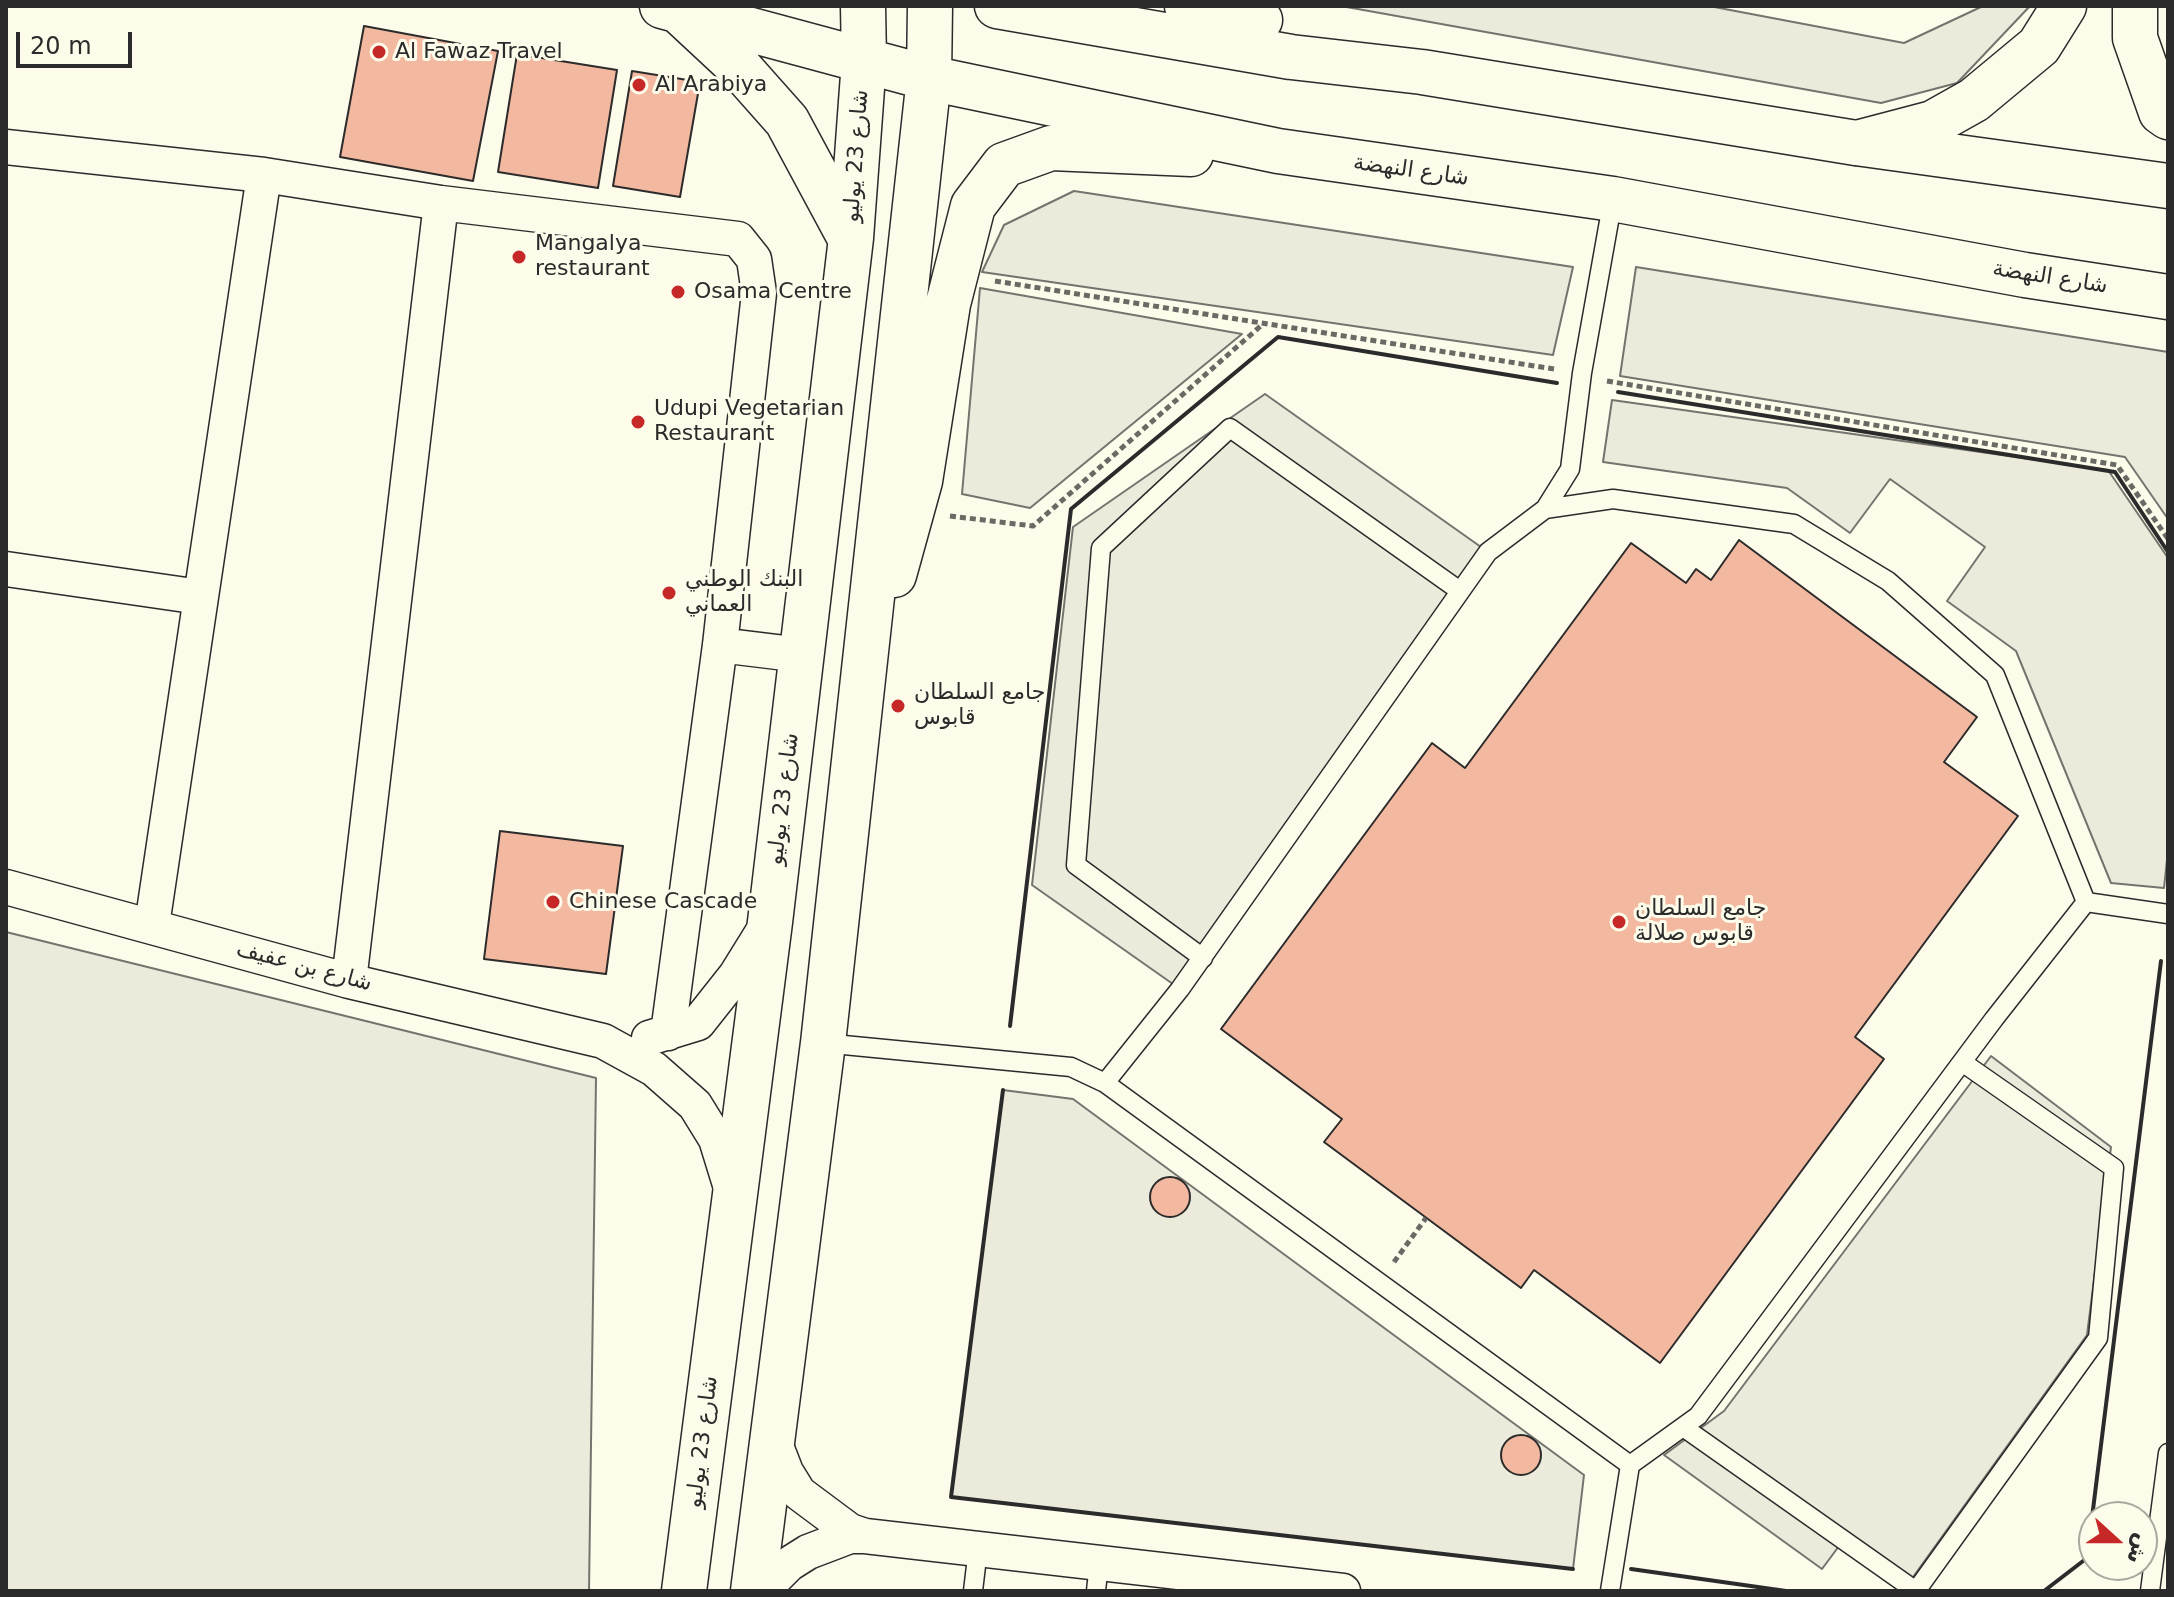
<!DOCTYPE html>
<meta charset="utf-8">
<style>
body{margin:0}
#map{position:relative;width:2174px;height:1597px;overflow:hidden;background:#fdfbea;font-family:"DejaVu Sans","Noto Naskh Arabic",sans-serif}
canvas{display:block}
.frame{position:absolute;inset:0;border:8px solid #2b2b2b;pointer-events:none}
.north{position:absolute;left:2078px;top:1501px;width:80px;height:80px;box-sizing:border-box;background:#fdfbea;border:2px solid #a9a89e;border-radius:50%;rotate:111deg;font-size:22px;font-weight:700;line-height:32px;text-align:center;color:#2b2b2b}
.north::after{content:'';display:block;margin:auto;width:28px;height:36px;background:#c62828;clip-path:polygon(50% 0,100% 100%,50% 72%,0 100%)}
.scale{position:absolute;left:16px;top:32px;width:116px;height:36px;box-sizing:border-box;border:4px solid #2b2b2b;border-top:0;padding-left:10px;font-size:24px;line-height:28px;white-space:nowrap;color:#2b2b2b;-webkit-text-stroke:6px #fdfbea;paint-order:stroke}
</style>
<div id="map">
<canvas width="2174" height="1597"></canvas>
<div class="frame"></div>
<div class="north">ش</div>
<div class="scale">20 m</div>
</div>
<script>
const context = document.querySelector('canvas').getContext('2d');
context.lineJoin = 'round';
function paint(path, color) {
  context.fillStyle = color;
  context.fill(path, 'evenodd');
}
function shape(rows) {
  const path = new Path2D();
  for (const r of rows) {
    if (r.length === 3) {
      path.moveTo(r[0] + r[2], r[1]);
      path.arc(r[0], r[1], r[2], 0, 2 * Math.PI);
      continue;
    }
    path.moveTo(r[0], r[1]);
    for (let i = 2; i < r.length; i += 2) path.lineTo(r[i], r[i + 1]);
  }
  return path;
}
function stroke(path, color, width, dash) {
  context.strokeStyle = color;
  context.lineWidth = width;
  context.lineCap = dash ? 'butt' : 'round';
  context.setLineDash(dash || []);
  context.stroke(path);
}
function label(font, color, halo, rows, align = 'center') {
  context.font = font + ' "DejaVu Sans","Noto Naskh Arabic",sans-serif';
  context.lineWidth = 6;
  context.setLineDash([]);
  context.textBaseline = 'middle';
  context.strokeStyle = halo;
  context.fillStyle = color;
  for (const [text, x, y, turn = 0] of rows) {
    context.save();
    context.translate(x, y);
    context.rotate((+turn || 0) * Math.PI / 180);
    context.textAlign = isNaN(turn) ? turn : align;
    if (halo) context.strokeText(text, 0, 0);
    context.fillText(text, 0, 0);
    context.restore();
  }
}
const green = shape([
 [1341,6,1709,6,1904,43,1983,6,2030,6,1957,83,1881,103,1341,6],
 [1074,191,1573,267,1553,355,982,272,1004,225,1074,191],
 [1636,267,2168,352,2168,519,2125,457,1620,376,1636,267],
 [980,288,1242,334,1030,508,962,494,980,288],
 [1612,400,2108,470,2168,558,2168,850,2164,888,2111,883,2016,651,1947,601,1985,547,1890,479,1850,533,1787,488,1603,462,1612,400],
 [6,932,596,1078,589,1591,6,1591,6,932],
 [1003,1090,1073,1099,1584,1475,1573,1569,951,1497,1003,1090]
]);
paint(green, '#ecebdb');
stroke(green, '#74746e', 2);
const parking = shape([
 [1265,394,1488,552,1180,989,1032,885,1073,527,1265,394],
 [1991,1056,2111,1147,2087,1335,1908,1584,1845,1538,1822,1569,1664,1455,1724,1411,1991,1056]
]);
paint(parking, '#eceadb');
stroke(parking, '#74746e', 2);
const building = shape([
 [364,26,498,51,473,181,340,157,364,26],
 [517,54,617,70,598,188,498,172,517,54],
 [632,71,700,82,680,197,613,186,632,71],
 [1739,540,1977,717,1944,762,2018,816,1855,1037,1884,1059,1660,1363,1534,1270,1521,1288,1324,1142,1342,1119,1221,1029,1432,743,1465,768,1631,543,1686,583,1696,569,1711,580,1739,540],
 [500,831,623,846,606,974,484,959,500,831],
 [1170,1197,20],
 [1521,1455,20]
]);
paint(building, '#f2b8a0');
stroke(building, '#2b2b2b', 2);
const service = shape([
 [1545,509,1570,469,1582,373,1613,199],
 [1203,958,1076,865,1101,548,1230,428,1460,591],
 [823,1043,1071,1067,1105,1083,1630,1465,1610,1591],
 [1105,1083,1180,989,1488,552,1545,509,1613,499,1794,524,1888,581,1995,675,2086,902,2168,914],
 [1683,1427,1916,1591,2098,1338,2114,1168,1962,1062],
 [1630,1465,1698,1416,1994,1019,2086,902],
 [973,1591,978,1549],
 [1096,1591,1099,1563],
 [2150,1591,2168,1453]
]);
const minor = shape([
 [6,147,264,175,441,203,738,239,754,259,759,293,720,645,668,1033],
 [6,569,200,597],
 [720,645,802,655],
 [6,887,349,981,603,1041,654,1069,695,1105,716,1139,732,1191],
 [152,925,264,175],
 [349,981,441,203],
 [649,1038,698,1023,736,975,767,925],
 [774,1441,786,1472,799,1493,850,1531,865,1536],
 [762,1591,789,1564,808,1552,850,1536,865,1536,1343,1591]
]);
const tertiary = shape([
 [2135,6,2135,38,2161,112,2168,117],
 [1857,143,1933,123,1974,100,2039,46,2064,6]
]);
const secondary = shape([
 [662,6,929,78,1278,151,1613,199,2025,275,2168,297],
 [997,6,1291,57,1422,72,1856,143,2168,186],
 [1187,6,1260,20],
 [682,14,740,68,787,121,850,238],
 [894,575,920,481,948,304,973,206,1004,165,1051,148,1191,154],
 [684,1591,770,922,851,238,864,61,863,6],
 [753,1591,823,1043,929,78,930,6]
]);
stroke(service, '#2b2b2b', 21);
stroke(minor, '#2b2b2b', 37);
stroke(tertiary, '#2b2b2b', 47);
stroke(secondary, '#2b2b2b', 47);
stroke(shape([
 [995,281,1554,369],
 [1607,381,2117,465,2168,539],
 [950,516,1033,526,1263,324],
 [1394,1262,1426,1218]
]), '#6a6964', 5, [6, 4]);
stroke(service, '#fdfbea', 18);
stroke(minor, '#fdfbea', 34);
stroke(tertiary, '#fdfbea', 44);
stroke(secondary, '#fdfbea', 44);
stroke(shape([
 [1618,392,2115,472,2168,552],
 [1010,1026,1071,509,1278,337,1557,383],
 [1003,1090,951,1497,1573,1569],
 [1631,1569,1786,1591],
 [2044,1591,2087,1558,2161,961]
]), '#2b2b2b', 4);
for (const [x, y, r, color] of [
 [379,52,8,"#c62828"],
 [639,85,8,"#c62828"],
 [519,257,8,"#c62828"],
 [678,292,8,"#c62828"],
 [638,422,8,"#c62828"],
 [669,593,8,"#c62828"],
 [898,706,8,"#c62828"],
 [553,902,8,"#c62828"],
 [1619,922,8,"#c62828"]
]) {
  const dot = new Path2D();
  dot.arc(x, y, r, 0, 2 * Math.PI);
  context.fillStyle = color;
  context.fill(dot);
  stroke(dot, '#fdfbea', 3);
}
label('22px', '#2b2b2b', '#fdfbea', [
 ["Al Fawaz Travel",395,52],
 ["Al Arabiya",655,85],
 ["Mangalya",535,244],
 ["restaurant",535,269],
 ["Osama Centre",694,292],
 ["Udupi Vegetarian",654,409],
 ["Restaurant",654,434],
 ["البنك الوطني",685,580],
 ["العماني",685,605],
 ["جامع السلطان",914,693],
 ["قابوس",914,718],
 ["Chinese Cascade",569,902],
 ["جامع السلطان",1635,909],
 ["قابوس صلالة",1635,934]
], 'left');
label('22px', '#2b2b2b', '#fdfbea', [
 ["شارع 23 يوليو",857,156,-86],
 ["شارع النهضة",1411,171,8],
 ["شارع النهضة",2050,278,9],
 ["شارع 23 يوليو",784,799,-83],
 ["شارع بن عفيف",304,967,15],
 ["شارع 23 يوليو",703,1442,-83]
]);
</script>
